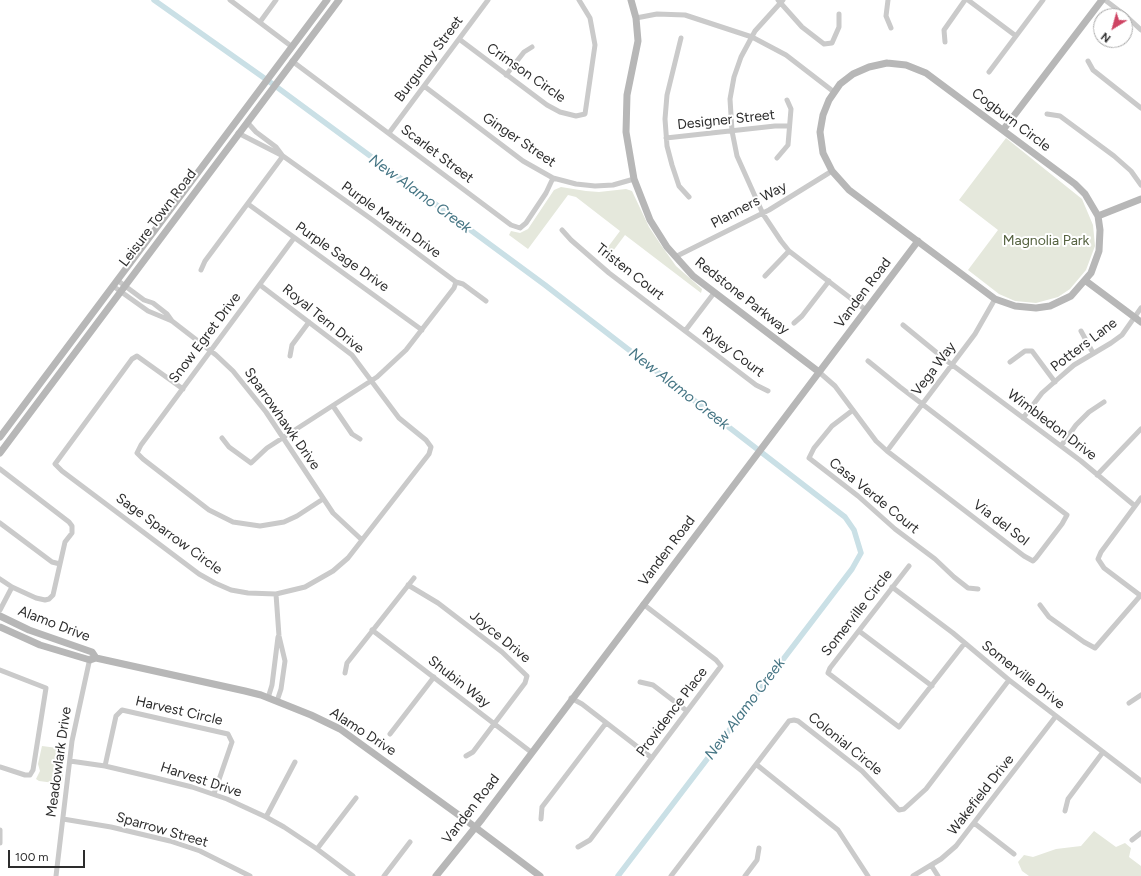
<!DOCTYPE html>
<style>
body{margin:0}
#map{position:relative;width:1141px;height:876px;overflow:hidden;background:#fff;font-family:Figtree,sans-serif}
canvas{display:block}
.north{position:absolute;left:1093px;top:8px;width:40px;height:40px;box-sizing:border-box;background:#fff;border:1px solid #ababab;border-radius:50%;rotate:217deg;font-size:11px;font-weight:700;line-height:16px;text-align:center;color:#2d2d2d}
.north::after{content:'';display:block;margin:auto;width:14px;height:18px;background:#ce4463;clip-path:polygon(50% 0,100% 100%,50% 72%,0 100%)}
.scale{position:absolute;left:8px;top:850px;width:77px;height:18px;box-sizing:border-box;border:2px solid #2d2d2d;border-top:0;padding-left:5px;font-size:12px;line-height:14px;white-space:nowrap;color:#2d2d2d;-webkit-text-stroke:3px #fff;paint-order:stroke}
</style>
<div id="map">
<canvas width="1141" height="876"></canvas>
<div class="north">N</div>
<div class="scale">100 m</div>
</div>
<script>
const context = document.querySelector('canvas').getContext('2d');
context.lineJoin = 'round';
function paint(path, color) {
  context.fillStyle = color;
  context.fill(path, 'evenodd');
}
function shape(rows) {
  const path = new Path2D();
  for (const r of rows) {
    path.moveTo(r[0], r[1]);
    for (let i = 2; i < r.length; i += 2) path.lineTo(r[i], r[i + 1]);
  }
  return path;
}
function stroke(path, color, width, dash) {
  context.strokeStyle = color;
  context.lineWidth = width;
  context.lineCap = dash ? 'butt' : 'round';
  context.setLineDash(dash || []);
  context.stroke(path);
}
function label(font, color, halo, rows, align = 'center') {
  context.font = font + ' Figtree,sans-serif';
  context.lineWidth = 4;
  context.setLineDash([]);
  context.textBaseline = 'middle';
  context.strokeStyle = halo;
  context.fillStyle = color;
  for (const [text, x, y, turn = 0] of rows) {
    context.save();
    context.translate(x, y);
    context.rotate((+turn || 0) * Math.PI / 180);
    context.textAlign = isNaN(turn) ? turn : align;
    if (halo) context.strokeText(text, 0, 0);
    context.fillText(text, 0, 0);
    context.restore();
  }
}
paint(shape([
 [1006,138,1082,199,1093,225,1095,246,1086,270,1070,289,1058,297,1036,303,1015,301,999,294,968,270,998,230,959,200],
 [561,187,586,191,599,192,626,189,632,191,649,227,661,245,676,266,702,289,701,293,625,235,607,259,602,255,620,231,576,197,568,195,528,249,509,235,511,231,520,233,528,229,554,190],
 [42,746,65,749,62,784,39,781,36,779,40,771,38,764],
 [1094,831,1116,847,1125,843,1131,848,1129,857,1141,866,1141,876,1029,876,1022,871,1018,862,1024,855,1033,857,1056,849,1081,846]
]), '#e5e8dc');
stroke(shape([
 [154,0,274,85,545,285,845,517,854,530,861,553,852,569,618,876]
]), '#cae0e6', 5.5);
stroke(shape([
 [230,0,291,46],
 [778,0,802,27,824,44,832,43,839,27,839,14],
 [783,0,755,31,741,57,734,77,730,99,732,131,737,156,763,214,781,241,789,251,866,310],
 [888,0,886,16,891,28],
 [968,0,1016,36],
 [1105,0,1126,16,1141,30],
 [636,18,657,14,685,15,752,37,786,55,834,92],
 [260,22,276,0],
 [681,38,667,95,665,119,667,146,672,165,679,186,689,197],
 [459,39,547,105,560,112,576,116,585,114,595,45,590,18,579,0],
 [945,42,944,30,965,0],
 [292,61,511,225,520,228,526,223,546,193,553,178],
 [1088,61,1093,70,1141,108],
 [989,72,1043,0],
 [506,75,524,52,532,47],
 [424,86,523,161,553,178,576,184,595,186,613,185,634,179],
 [1047,114,1060,116,1114,156,1131,171,1141,185],
 [247,122,256,132,276,147,282,155],
 [238,133,283,156,374,221,456,282,463,284,486,301],
 [389,133,488,0],
 [666,138,775,126,788,126],
 [777,158,788,145,791,109,787,100],
 [248,204,422,330],
 [562,230,571,240,609,273,756,385,768,391],
 [294,238,141,445,137,453,143,459,209,510,233,522,260,526,284,522,297,516,323,499],
 [675,257,769,210,832,171],
 [201,270,205,261,283,156],
 [765,276,789,251],
 [117,280,144,300,153,303,167,314,172,321],
 [113,286,148,311,172,321,216,355,233,371,266,412,333,513,362,540],
 [794,323,802,316,829,281],
 [903,325,947,361,1081,461,1135,506],
 [685,331,714,293],
 [1081,331,1093,353],
 [290,356,292,345,309,322],
 [1010,362,1025,351,1032,351,1055,382],
 [819,372,835,386,876,441,887,451,1024,556,1033,561,1036,558,1062,524,1067,515,900,387,868,361],
 [183,389,137,356,132,359,55,464,62,471,199,574,215,583,231,590,248,593,276,594,305,587,333,571,348,558,429,454,431,447,426,440,399,418,352,355,260,285],
 [333,406,352,434,360,439],
 [853,410,832,426,814,448,809,458,858,496,895,529,935,559,954,577,968,588,978,589],
 [1023,418,1042,393,1059,378,1074,365,1111,343,1122,335,1141,308],
 [222,438,229,447,251,463,267,448,377,377,406,350,454,288,456,282],
 [1061,446,1076,425,1089,412,1104,402],
 [887,451,975,334,995,299],
 [0,469,69,522,72,526,72,533,65,542,53,595,49,599,45,600,36,598,12,587,0,579],
 [1097,475,1141,429],
 [1141,498,1101,552,1098,559,1104,568,1141,596],
 [0,523,52,562,60,564],
 [909,566,830,668,828,673,899,727,964,644],
 [408,585,438,603,502,652,527,676,525,683,473,752,466,756],
 [892,587,953,633,1009,680,1141,781],
 [276,594,279,636,285,661,281,689,277,701],
 [1040,605,1049,617,1084,642,1095,648,1141,595],
 [0,610,12,587],
 [372,630,531,752],
 [859,631,932,686],
 [0,670,46,688,33,770,30,775,25,775,0,767],
 [345,673,347,663,414,578],
 [640,682,653,685,687,711],
 [268,698,272,685,278,637],
 [571,698,582,704,652,758],
 [1129,703,1141,695],
 [390,734,434,677],
 [70,761,105,766,156,778,192,787,227,799,266,817,284,827,317,849,353,876],
 [757,765,838,830,868,876],
 [105,766,116,716,122,710,228,734,232,742,214,794],
 [1065,811,1068,799,1103,752],
 [266,817,295,762],
 [63,819,111,827,170,841,200,851,250,876],
 [541,819,542,807,606,723],
 [974,823,1014,854],
 [0,830,0,843],
 [1132,840,1141,833],
 [578,847,590,840,721,666,716,660,643,604],
 [317,849,356,798],
 [931,865,938,876],
 [56,876,72,741,90,658],
 [384,876,410,842],
 [671,876,789,721,794,720,798,721,862,771,899,810,904,809,926,789,1009,680],
 [745,876,757,860,759,848],
 [913,876,941,859,956,846,1056,716]
]), '#cacaca', 5);
stroke(shape([
 [631,0,636,18,638,41,627,95,626,132,634,179,650,220,667,247,693,276,819,372],
 [887,63,906,65,926,73,1075,184,1085,194,1098,216,1100,230,1099,251,1091,273,1071,296,1050,306,1036,308,1015,306,995,299,849,190,832,171,823,153,820,132,823,115,829,100,840,84,853,74,869,67,887,63],
 [1003,130,1102,0],
 [1098,216,1141,199],
 [1086,281,1141,322],
 [0,437,327,0],
 [0,453,339,0],
 [0,616,29,630,92,652,96,658],
 [0,627,40,645,90,660,96,658,245,691,261,695,311,715,340,729,467,821,540,876],
 [436,876,482,819,918,241]
]), '#b7b7b7', 7);
label('14px', '#2d2d2d', '#fff', [
 ["Burgundy Street",429,59,-53],
 ["Crimson Circle",526,73,35],
 ["Designer Street",726,120,-6],
 ["Cogburn Circle",1011,120,37],
 ["Ginger Street",519,140,34],
 ["Scarlet Street",437,154,37],
 ["Planners Way",749,205,-28],
 ["Leisure Town Road",158,218,-53],
 ["Purple Martin Drive",391,220,36],
 ["Purple Sage Drive",342,257,35],
 ["Tristen Court",630,272,38],
 ["Vanden Road",863,293,-53],
 ["Redstone Parkway",742,296,38],
 ["Royal Tern Drive",323,319,39],
 ["Snow Egret Drive",205,338,-53],
 ["Potters Lane",1084,345,-37],
 ["Ryley Court",733,352,37],
 ["Vega Way",934,369,-53],
 ["Sparrowhawk Drive",282,419,55],
 ["Wimbledon Drive",1052,425,37],
 ["Casa Verde Court",874,496,39],
 ["Via del Sol",1001,523,37],
 ["Sage Sparrow Circle",169,534,36],
 ["Vanden Road",667,551,-53],
 ["Somerville Circle",857,613,-52],
 ["Alamo Drive",54,624,21],
 ["Joyce Drive",500,637,39],
 ["Somerville Drive",1023,675,38],
 ["Shubin Way",459,682,38],
 ["Harvest Circle",179,711,13],
 ["Providence Place",672,712,-53],
 ["Alamo Drive",363,732,33],
 ["Colonial Circle",845,744,39],
 ["Meadowlark Drive",59,762,-82],
 ["Harvest Drive",201,780,18],
 ["Wakefield Drive",981,795,-52],
 ["Vanden Road",471,809,-52],
 ["Sparrow Street",162,830,16]
]);
label('14px', '#556240', '#fff', [
 ["Magnolia Park",1046,241]
]);
label('italic 15px', '#457584', '#fff', [
 ["New Alamo Creek",420,194,36],
 ["New Alamo Creek",679,389,38],
 ["New Alamo Creek",745,709,-53]
]);
</script>
